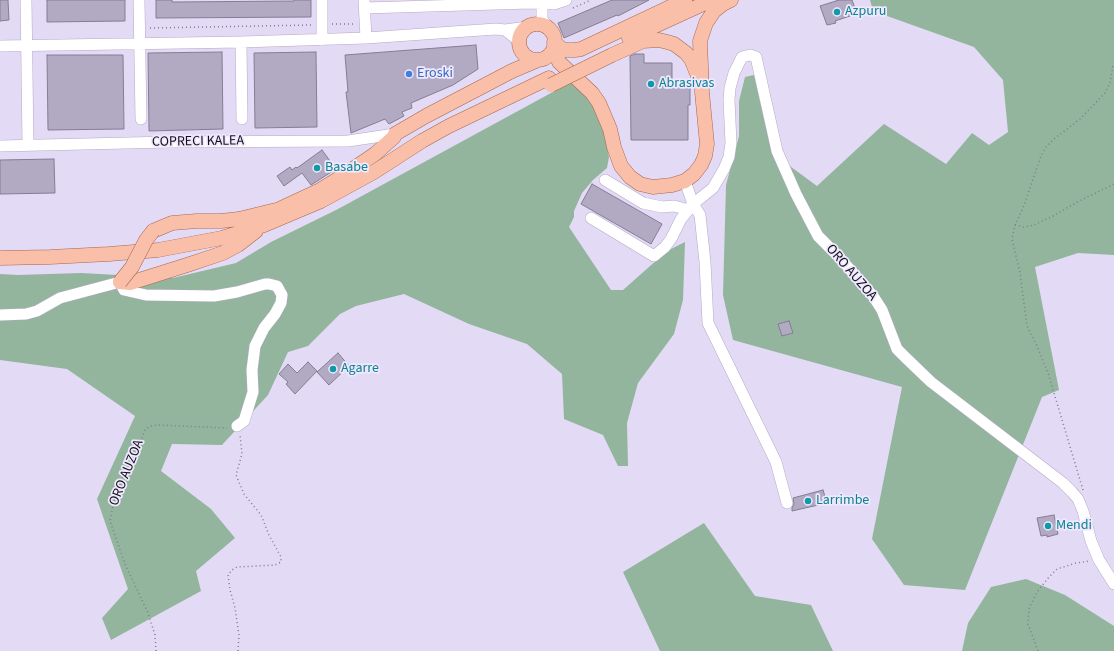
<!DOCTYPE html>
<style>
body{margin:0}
canvas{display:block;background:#e3daf5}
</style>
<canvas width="1114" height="651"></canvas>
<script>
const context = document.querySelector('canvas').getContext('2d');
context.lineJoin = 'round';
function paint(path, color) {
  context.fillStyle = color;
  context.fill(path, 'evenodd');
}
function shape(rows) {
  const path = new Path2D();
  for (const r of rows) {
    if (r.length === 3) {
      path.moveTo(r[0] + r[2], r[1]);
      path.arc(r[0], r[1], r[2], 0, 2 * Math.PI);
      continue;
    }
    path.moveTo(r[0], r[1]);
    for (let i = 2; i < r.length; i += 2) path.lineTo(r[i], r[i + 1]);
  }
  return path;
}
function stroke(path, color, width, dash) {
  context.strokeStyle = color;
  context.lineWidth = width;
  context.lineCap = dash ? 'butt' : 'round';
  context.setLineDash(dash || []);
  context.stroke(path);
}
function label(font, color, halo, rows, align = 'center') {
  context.font = font + ' "Source Sans 3",sans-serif';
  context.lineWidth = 3.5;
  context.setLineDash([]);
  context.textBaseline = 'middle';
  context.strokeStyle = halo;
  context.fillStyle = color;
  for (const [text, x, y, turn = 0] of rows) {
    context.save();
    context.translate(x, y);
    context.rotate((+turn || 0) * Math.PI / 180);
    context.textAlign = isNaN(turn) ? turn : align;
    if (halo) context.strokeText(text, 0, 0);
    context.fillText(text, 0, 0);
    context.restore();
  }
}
paint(shape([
 [870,0,1114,0,1114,255,1078,253,1035,267,1059,390,1042,397,965,590,904,585,872,539,902,387,733,340,723,295,726,185,739,136,739,101,745,77,754,75,772,153,817,186,884,124,946,164,972,133,989,145,1008,132,1003,80,974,47,873,11],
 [573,81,587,96,598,114,603,127,609,157,607,168,593,180,582,193,574,211,574,217,569,227,611,290,623,290,667,251,685,242,683,300,674,334,638,383,627,423,628,466,618,466,603,435,564,419,562,374,527,344,469,324,404,294,356,306,340,314,308,346,288,352,268,395,222,445,172,444,161,471,211,509,235,538,196,571,201,591,111,640,102,618,128,589,97,499,135,416,67,369,0,360,0,274,18,275,81,273,173,278,236,263,271,242,338,209],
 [704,523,755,596,811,605,833,651,660,651,623,572],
 [1026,579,1065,595,1114,626,1114,651,962,651,968,623,991,587]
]), '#93b59d');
const building = shape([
 [0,0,8,0,9,20,0,21,0,0],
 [47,0,125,0,125,21,47,22,47,0],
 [156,0,172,0,172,2,294,1,294,0,311,0,311,17,156,18,156,0],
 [612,0,649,0,618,16,617,15,564,38,558,23,612,0],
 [839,0,852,0,855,8,851,10,853,15,835,21,836,23,827,25,820,6,839,0],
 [476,45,478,69,453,85,411,103,412,108,402,112,404,116,389,124,385,119,351,133,346,92,348,92,345,55,476,45],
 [222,52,223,129,149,131,148,53,222,52],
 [316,52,317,127,255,128,254,53,316,52],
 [635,54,644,54,644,63,672,63,672,84,690,84,690,105,688,105,688,140,631,140,630,56,635,54],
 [47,55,123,55,124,129,48,130,47,55],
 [322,150,336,169,311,185,302,173,284,186,277,176,290,167,292,170,296,167,297,168,322,150],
 [54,159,55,193,0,194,0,160,54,159],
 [592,184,662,224,651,244,581,204,592,184],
 [789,321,793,333,782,336,778,324,789,321],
 [338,353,349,366,329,385,317,372,338,353],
 [308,362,317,371,295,394,286,384,288,382,279,374,288,364,297,373,308,362],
 [823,490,827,503,792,511,792,508,794,504,793,498,823,490],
 [1054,515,1058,534,1047,537,1047,535,1041,536,1037,518,1054,515]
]);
paint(building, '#b2a9c3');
stroke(building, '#857d95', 1);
const minor = shape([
 [26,0,28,145],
 [139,0,141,119],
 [322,0,322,40],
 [364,0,366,38],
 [542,0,542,19,549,30],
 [365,8,530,3,554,4,566,0],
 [505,30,519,41],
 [241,42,242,119],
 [0,46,241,42,366,38,496,29,505,30,528,27],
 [0,146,170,142,348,141,395,134],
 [605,180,643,203,662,207,674,206,689,210],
 [685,181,693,204,700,215,705,262,708,323,776,462,787,503],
 [591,218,654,256,665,247,671,239,681,219,693,204,713,188,724,169,729,157,731,143,729,100,730,88,734,73,742,57,750,55,756,57,777,151,796,194,818,236,840,258,873,296,882,310,897,349,906,358,931,382,1063,483,1072,492,1078,499,1083,511,1091,541,1099,560,1114,584],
 [0,315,26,314,37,311,60,298,120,282,124,290,146,295,214,296,237,292,265,284,269,284,277,286,282,295,281,303,275,314,264,328,255,346,252,370,253,392,244,421,237,426]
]);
const major = shape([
 [537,42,18],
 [629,38,712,0],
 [554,42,563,50,575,50,581,49,685,0],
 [554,46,559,62,592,93,599,103,610,129,614,147,621,166,630,177,640,184,653,187,672,185,685,181,694,174,701,165,705,156,707,144,702,92,700,41,706,23,714,11,723,4,731,0],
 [612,55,643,41,659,40,667,42,674,44,686,53,691,59,698,76],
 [267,216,277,210,320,190,338,179,375,154,394,137,395,134,426,116,512,71,538,60],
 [153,231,172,223,197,221,221,221,239,219,276,210],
 [0,258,50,257,109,254,158,250,222,238,264,225,321,201,374,172,422,141,449,126,549,78],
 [120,282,130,283,187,265,223,253,238,245,256,231]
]);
stroke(minor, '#b3aac4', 12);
stroke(major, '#a76650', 15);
stroke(shape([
 [573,8,591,0],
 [332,24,354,24],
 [150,28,312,25],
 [1015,225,1024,227,1034,225,1053,216,1079,201,1114,184],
 [1083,490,1048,373,1037,346,1027,326,1020,273,1012,239,1015,225,1023,208,1041,156,1046,147,1054,139,1080,119,1105,93,1110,83,1113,65],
 [156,651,155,635,148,613,125,564,110,521,114,501,124,474,137,450,145,430,150,426,158,425,227,428],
 [238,651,239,635,235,608,230,590,228,575,232,570,237,567,275,565,281,562,281,557,269,535,261,515,244,494,236,475,242,454,240,435],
 [1038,651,1028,624,1029,609,1037,592,1049,577,1057,569,1076,563,1090,561]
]), '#817b8e', 1.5, [1, 3]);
stroke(minor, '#fff', 11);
stroke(major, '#fabfa8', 14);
const majorBridge = shape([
 [551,85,612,55],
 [120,282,132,267,146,240,153,231]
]);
stroke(majorBridge, '#a76650', 15, []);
stroke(majorBridge, '#fabfa8', 14);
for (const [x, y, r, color] of [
 [837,12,4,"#0f9aa8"],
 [409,74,4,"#3f7fe0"],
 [651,84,4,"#0f9aa8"],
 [317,168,4,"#0f9aa8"],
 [333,369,4,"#0f9aa8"],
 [808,501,4,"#0f9aa8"],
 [1048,526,4,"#0f9aa8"]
]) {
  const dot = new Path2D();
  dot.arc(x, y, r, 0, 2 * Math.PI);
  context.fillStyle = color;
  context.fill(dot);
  stroke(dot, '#efe8fe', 1.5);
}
label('14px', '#0d838f', '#efe8fe', [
 ["Azpuru",845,12],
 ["Abrasivas",659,84],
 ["Basabe",325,168],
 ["Agarre",341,369],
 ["Larrimbe",816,501],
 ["Mendi",1056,526]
], 'left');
label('14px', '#366cbe', '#efe8fe', [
 ["Eroski",417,74]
], 'left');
label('14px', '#131019', '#efe8fe', [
 ["COPRECI KALEA",198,142,-1],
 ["ORO AUZOA",851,273,49],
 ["ORO AUZOA",127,473,-68]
]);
</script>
